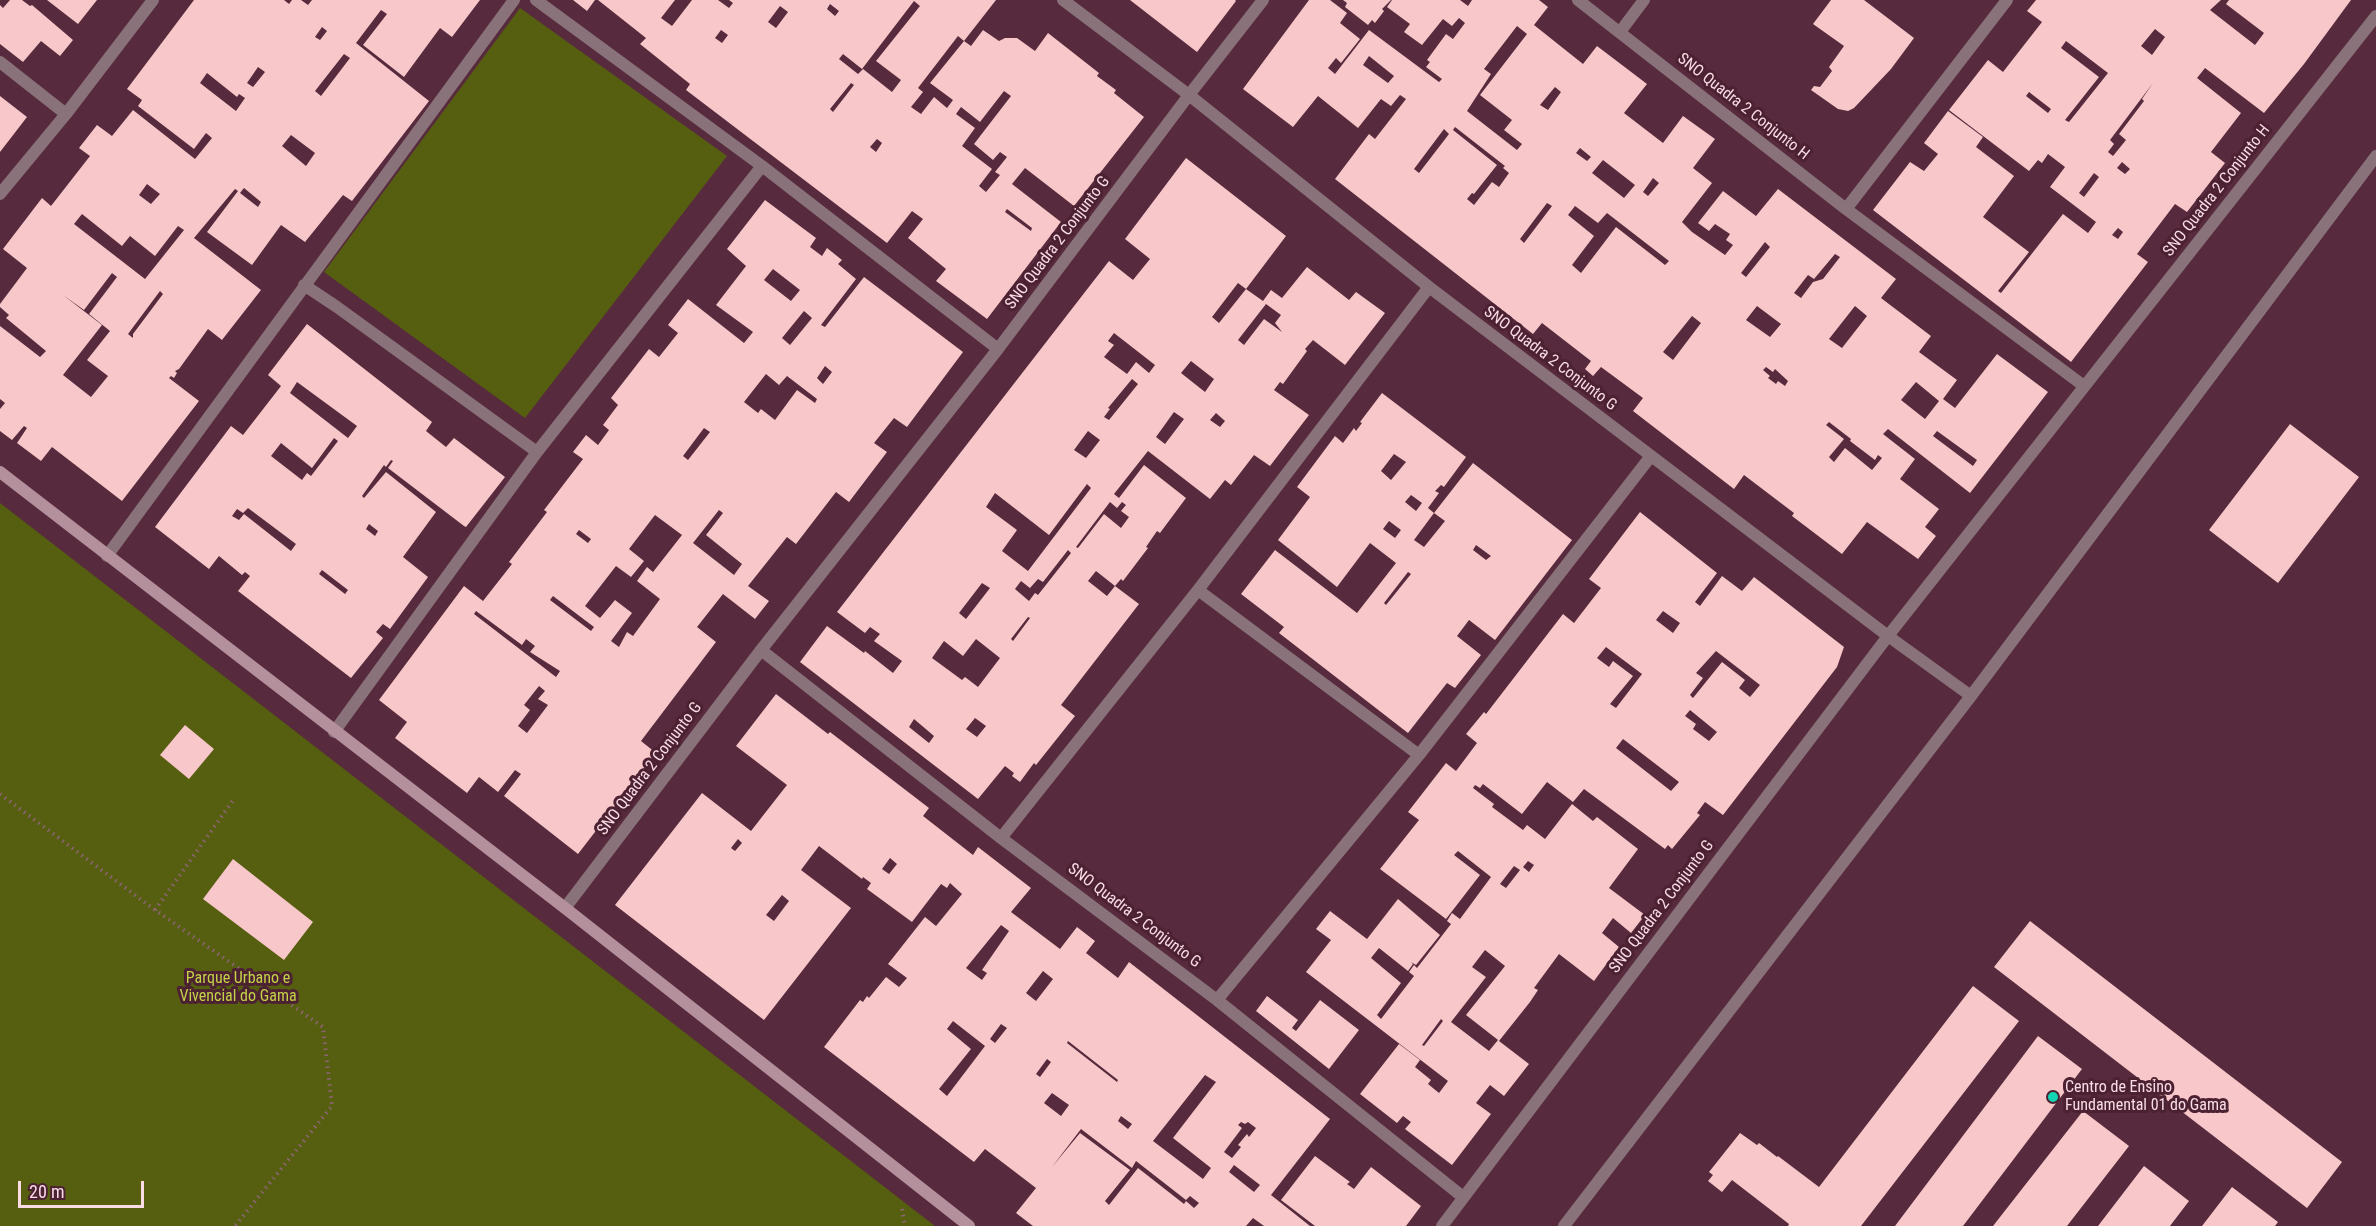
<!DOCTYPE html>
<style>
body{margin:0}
#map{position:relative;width:2376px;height:1226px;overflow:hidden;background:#572b3d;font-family:"Roboto Condensed",sans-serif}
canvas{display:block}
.scale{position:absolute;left:18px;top:1181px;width:126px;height:27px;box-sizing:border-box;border:3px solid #f9dce5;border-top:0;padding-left:8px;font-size:18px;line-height:21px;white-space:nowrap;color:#f9dce5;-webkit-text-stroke:4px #4c2132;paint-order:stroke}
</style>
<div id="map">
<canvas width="2376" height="1226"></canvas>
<div class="scale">20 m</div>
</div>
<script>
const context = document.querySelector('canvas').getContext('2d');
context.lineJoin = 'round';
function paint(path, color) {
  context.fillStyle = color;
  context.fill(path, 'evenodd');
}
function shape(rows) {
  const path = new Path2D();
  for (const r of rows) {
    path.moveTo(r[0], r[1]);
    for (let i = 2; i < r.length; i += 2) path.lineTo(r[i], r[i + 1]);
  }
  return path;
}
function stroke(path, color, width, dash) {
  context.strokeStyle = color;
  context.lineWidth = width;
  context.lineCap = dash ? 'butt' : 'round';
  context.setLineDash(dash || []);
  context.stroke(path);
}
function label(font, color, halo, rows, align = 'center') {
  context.font = font + ' "Roboto Condensed",sans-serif';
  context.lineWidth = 6;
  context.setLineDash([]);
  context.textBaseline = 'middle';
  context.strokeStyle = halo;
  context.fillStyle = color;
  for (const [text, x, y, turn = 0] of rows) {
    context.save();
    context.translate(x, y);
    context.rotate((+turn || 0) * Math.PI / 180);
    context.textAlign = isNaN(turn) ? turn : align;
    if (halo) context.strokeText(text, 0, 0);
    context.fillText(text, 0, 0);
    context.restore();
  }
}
paint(shape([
 [520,8,727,156,525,418,324,272],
 [0,503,935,1226,0,1226]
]), '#565e10');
paint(shape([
 [10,0,22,0,30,6,32,5,73,40,60,56,41,41,23,62,0,44,0,5,3,8],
 [47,0,97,0,78,24],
 [194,0,284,0,289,4,292,0,301,0,308,5,312,0,480,0,452,37,440,28,404,77,363,45,387,14,381,10,356,43,429,101,352,201,343,195,305,242,281,225,252,265,207,232,238,191,235,189,194,238,261,290,222,340,208,329,179,369,175,371,177,373,174,378,171,376,169,378,199,401,122,501,52,447,41,461,17,443,27,428,24,426,12,440,0,431,0,409,5,403,0,399,0,326,40,357,46,351,6,318,9,315,0,307,0,304,27,268,3,249,42,198,51,206,90,156,79,148,97,125,112,136,133,110,195,159,212,138,206,133,194,149,138,106,142,100,127,89],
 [322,27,327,31,320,40,315,37],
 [344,54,350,58,321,96,315,91],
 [258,67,265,72,253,87,247,83],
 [207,73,237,97,239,94,245,98,236,111,200,83],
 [291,135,315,153,306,166,282,146],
 [147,184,160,194,151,204,139,195],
 [244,188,261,202,258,207,240,193],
 [82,214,122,246,130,236,155,256,178,226,184,230,145,279,74,224],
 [112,273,117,277,89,314,110,331,87,360,108,376,91,397,63,375,102,325,63,295,84,310],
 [160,291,163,294,133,334,133,338,128,334],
 [573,0,595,0,587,11],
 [598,0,675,0,661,18,672,26,692,0,718,0,729,8,733,3,729,0,996,0,964,41,958,36,918,88,923,92,911,107,921,114,934,97,947,108,953,100,930,83,964,41,971,46,983,30,999,41,1005,38,1017,38,1035,51,1048,33,1099,73,1097,76,1116,90,1114,93,1144,117,1074,206,1025,168,1012,184,1061,222,987,319,936,281,946,269,908,238,923,219,912,211,887,243,686,90,690,84,640,44,646,38],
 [914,1,920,6,876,61,901,80,892,92,863,69,858,74,839,59,843,54,862,69],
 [830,4,839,11,835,16,827,9],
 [780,6,788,12,776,28,768,22],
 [721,30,728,35,722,43,715,38],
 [851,83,854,85,833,112,830,109],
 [1004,91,1011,96,974,144,993,160,1000,152,1007,157,995,172,1000,175,986,192,979,186,992,169,962,146,975,128,956,114,961,107,980,122],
 [877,139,882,143,876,152,870,147],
 [1007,209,1032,228,1031,231,1005,212],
 [1130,0,1235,0,1236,1,1197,52],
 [1309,0,1330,0,1347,13,1340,23,1360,39,1341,63,1336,58,1328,68,1335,74,1369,30,1439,82,1442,79,1426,67,1430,62,1427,60,1446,34,1453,39,1465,23,1459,18,1452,26,1443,19,1422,45,1404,32,1410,24,1387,7,1392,0,1460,0,1468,6,1472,0,1539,0,1548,7,1534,25,1583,64,1597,46,1647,84,1624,113,1663,143,1683,116,1715,139,1693,168,1712,183,1682,222,1692,232,1725,255,1733,245,1726,240,1730,234,1715,224,1709,231,1698,223,1723,191,1756,216,1778,189,1896,279,1881,298,1931,336,1919,352,1957,380,1943,399,1955,408,1997,354,2048,392,1970,493,1888,429,1883,434,1915,459,1900,479,1939,509,1925,527,1936,536,1918,559,1867,522,1842,554,1792,516,1794,513,1744,475,1734,489,1633,411,1643,398,1601,367,1593,376,1585,369,1591,361,1542,323,1533,334,1335,179,1369,134,1375,139,1406,99,1400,95,1391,106,1381,99,1358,128,1318,96,1293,127,1243,89],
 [1517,26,1527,34,1480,95,1512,120,1504,130,1522,144,1517,150,1467,111,1491,74,1484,69],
 [1369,56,1394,76,1388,83,1363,65],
 [1555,87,1561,92,1548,110,1540,105],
 [1455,127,1505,166,1503,168,1509,173,1499,187,1492,182,1474,205,1467,199,1472,193,1474,194,1497,165,1453,130],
 [1444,129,1449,134,1419,173,1414,169],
 [1580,148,1591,157,1587,161,1576,153],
 [1603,160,1635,185,1624,198,1592,173],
 [1653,178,1659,183,1648,196,1643,192],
 [1547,203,1552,206,1524,243,1520,239],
 [1575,206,1598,223,1607,213,1669,261,1665,265,1616,227,1581,273,1572,265,1594,236,1568,215],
 [1765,242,1770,247,1746,277,1741,273],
 [1835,254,1840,257,1823,279,1813,282,1801,298,1794,293,1808,275,1814,279],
 [1757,306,1781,324,1770,337,1746,320],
 [1855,306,1867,316,1842,348,1829,339],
 [1692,316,1701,323,1673,360,1663,352],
 [1766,367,1773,372,1775,369,1788,381,1785,386,1778,381,1776,384,1768,378,1770,376,1763,370],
 [1916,382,1939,401,1925,419,1901,400],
 [1829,422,1851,439,1850,441,1875,460,1878,455,1882,458,1872,470,1845,448,1834,462,1829,457,1844,439,1826,425],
 [1937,431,1977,460,1973,466,1933,436],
 [1343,0,1391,0,1382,9,1384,11,1375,23,1372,20,1368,25,1345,7,1347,3],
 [1831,0,1864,0,1914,38,1891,69,1854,108,1848,111,1838,109,1811,90,1814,86,1820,87,1832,71,1829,67,1844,46,1813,24],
 [2036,0,2221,0,2210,10,2255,45,2264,33,2226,4,2229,0,2351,0,2304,64,2264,113,2205,68,2197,78,2241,113,2211,152,2225,163,2187,212,2175,204,2137,254,2148,262,2071,362,1873,210,1910,162,1924,171,1938,154,1924,143,1948,111,1983,137,1976,147,2014,176,1983,217,2029,252,1998,291,2001,293,2063,214,2088,233,2096,222,2050,187,2065,167,2048,154,2042,163,2038,160,2029,171,1949,110,1988,60,2003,72,2042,22,2027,11],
 [2155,29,2165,37,2152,55,2141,46],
 [2066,41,2108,73,2069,122,2065,120,2099,77,2061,48],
 [2153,83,2142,99,2144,101,2119,134,2126,140,2113,156,2108,152,2114,144,2110,140],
 [2029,92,2051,109,2048,113,2026,96],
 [2122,162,2130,169,2125,174,2117,168],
 [2094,173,2099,177,2084,197,2079,193],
 [2118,228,2123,232,2118,239,2112,235],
 [0,96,27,117,0,152],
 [1186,158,1286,236,1246,289,1263,301,1271,290,1282,298,1307,267,1349,300,1356,292,1385,313,1345,365,1313,340,1305,349,1307,351,1283,384,1280,382,1274,390,1309,415,1270,466,1254,455,1231,485,1225,480,1210,499,1148,451,1114,494,1119,498,1144,465,1186,498,1160,533,1157,531,1146,547,1148,548,1123,581,1121,579,1115,586,1096,571,1088,581,1107,596,1115,586,1139,604,1061,705,1075,716,1036,765,1034,763,1020,782,1012,776,1014,773,1005,766,978,799,800,662,827,626,864,653,865,651,893,673,902,661,874,641,880,634,870,627,865,633,837,612,1109,261,1133,280,1150,259,1125,239],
 [1238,283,1246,289,1219,323,1212,317],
 [1266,304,1281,315,1275,323,1282,332,1264,319,1244,345,1238,340],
 [1114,333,1155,365,1149,373,1136,362,1127,374,1104,357,1114,345,1108,341],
 [1191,361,1214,379,1205,392,1181,373],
 [1132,379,1138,384,1109,420,1104,417,1110,409,1108,408],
 [1174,412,1184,419,1165,444,1156,437],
 [1216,413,1225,421,1220,427,1210,420],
 [1088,431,1100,440,1086,458,1074,450],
 [1087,484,1091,488,1028,571,1002,551,1017,530,986,507,995,493,1049,535],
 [1110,502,1117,508,1122,502,1126,505,1121,511,1129,517,1121,528,1104,514,1078,548,1076,547],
 [1068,550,1071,553,1038,595,1035,593,1029,601,1015,589,1021,581,1030,588,1038,579,1043,582],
 [982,583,990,588,966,619,959,613],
 [1028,617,1030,618,1013,641,1011,639],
 [976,639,1000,658,978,687,965,677,962,680,932,658,944,641,963,656],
 [975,718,986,726,977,737,966,729],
 [914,719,934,736,929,743,909,727],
 [765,200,816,238,810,247,822,256,827,248,842,260,838,264,856,279,821,325,825,327,864,277,963,352,907,427,894,418,874,443,887,452,849,502,836,492,796,544,787,537,748,586,769,601,755,619,723,594,697,627,716,642,641,741,656,753,578,854,504,796,521,774,515,770,498,792,479,777,467,793,395,738,407,722,379,700,464,586,483,601,512,564,509,562,547,512,544,510,583,459,573,452,586,435,598,445,609,430,603,425,618,405,611,398,649,349,659,357,678,333,668,325,688,299,744,343,753,332,716,305,746,266,727,249],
 [773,269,800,290,791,301,764,280],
 [804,311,812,318,790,345,782,338],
 [825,366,832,372,823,384,817,378],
 [766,374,779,385,787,376,817,399,815,403,797,390,775,420,761,409,758,413,744,402],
 [704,428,710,432,688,460,683,456],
 [719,510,723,513,706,535,742,564,734,575,693,543],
 [655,515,682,535,653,572,647,567,637,581,660,599,633,636,627,632,619,647,611,641,632,613,615,600,600,618,585,606,616,566,631,577,644,561,629,549],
 [579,530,591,539,588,543,576,534],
 [553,596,594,627,591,631,550,600],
 [476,611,522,645,526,639,535,646,530,652,560,671,556,677,474,614],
 [539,686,545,691,538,699,548,705,527,733,518,726,530,710,524,705],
 [307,324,432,422,426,431,446,447,454,438,505,477,466,527,464,526,388,468,393,461,391,460,386,467,384,465,362,496,364,498,386,472,436,512,403,557,428,577,390,629,383,624,376,632,383,638,351,678,238,591,250,576,245,572,242,575,219,556,209,569,155,527,231,426,243,435,281,386,268,375],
 [297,382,357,426,348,438,290,393],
 [334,438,338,441,311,476,307,473,302,480,271,456,281,443,312,468],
 [248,508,296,544,291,551,244,514,239,520,232,516,237,509,243,513],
 [369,524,378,531,375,536,366,529],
 [322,570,348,590,345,594,319,574],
 [1382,393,1466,457,1444,487,1441,485,1435,491,1439,493,1428,508,1434,513,1473,463,1572,540,1495,640,1469,620,1457,636,1481,655,1455,688,1447,683,1408,733,1279,633,1284,627,1241,594,1275,550,1357,613,1396,563,1370,543,1337,587,1278,540,1310,497,1297,487,1335,436,1343,443,1354,428,1356,431,1362,423,1360,422],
 [1394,454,1406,462,1391,480,1381,471],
 [1411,495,1422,503,1416,511,1405,502],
 [1434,513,1445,521,1424,547,1414,540],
 [1389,521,1401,530,1395,538,1383,529],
 [1476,545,1491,556,1486,560,1473,550],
 [1408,572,1411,574,1386,605,1384,603],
 [2290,424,2359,477,2278,583,2209,530],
 [1640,512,1717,573,1695,602,1700,606,1722,576,1742,591,1754,577,1844,647,1837,667,1723,815,1705,802,1697,813,1700,815,1672,849,1668,845,1665,849,1584,789,1573,802,1547,782,1522,814,1483,784,1480,788,1475,785,1473,788,1494,804,1492,807,1523,830,1527,825,1545,839,1572,804,1593,821,1597,817,1638,849,1609,888,1645,915,1631,933,1613,918,1602,933,1619,947,1594,981,1559,954,1534,988,1538,990,1530,1002,1499,1041,1529,1064,1504,1096,1490,1085,1476,1103,1491,1114,1452,1165,1405,1129,1411,1122,1403,1116,1397,1123,1360,1094,1399,1044,1420,1060,1415,1067,1431,1080,1428,1084,1439,1093,1448,1081,1306,972,1331,940,1316,929,1330,911,1367,939,1398,899,1440,935,1416,965,1411,962,1413,964,1408,971,1379,948,1371,958,1401,983,1377,1015,1381,1019,1414,976,1409,972,1414,965,1417,968,1451,924,1447,921,1452,913,1460,919,1491,877,1458,851,1454,855,1480,875,1446,919,1380,869,1419,820,1408,812,1446,763,1456,771,1477,743,1466,734,1484,712,1486,714,1563,614,1574,623,1601,588,1589,579],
 [1663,611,1680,623,1673,633,1656,620],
 [1606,647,1642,674,1616,708,1610,704,1633,676,1613,661,1609,667,1597,658],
 [1716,651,1760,685,1750,697,1739,688,1745,680,1722,662,1693,698,1690,695,1703,678,1696,673],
 [1690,710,1717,732,1709,741,1693,729,1696,724,1685,716],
 [1623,739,1679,782,1671,791,1616,748],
 [1528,861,1534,865,1529,872,1523,867],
 [1514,866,1520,870,1506,888,1500,884],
 [1485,950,1505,966,1466,1015,1498,1040,1489,1051,1451,1022,1486,977,1472,967],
 [1441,1019,1443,1021,1424,1046,1422,1045],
 [776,694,828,734,830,732,929,808,923,816,973,855,978,847,1031,888,1011,912,1060,949,1077,927,1095,941,1086,953,1118,978,1129,962,1330,1119,1271,1195,1310,1226,1264,1226,1253,1218,1246,1226,1033,1226,1016,1213,1036,1188,985,1149,974,1162,824,1047,860,1000,863,1002,867,996,869,998,886,977,899,987,907,978,888,964,925,917,936,926,962,894,950,883,947,888,941,884,912,922,867,889,871,883,863,877,862,879,819,846,801,870,851,908,764,1020,615,905,702,793,751,831,783,790,787,785,736,746],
 [738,839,742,843,735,851,731,848],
 [890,858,897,864,889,874,882,869],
 [782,895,789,901,774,921,766,915],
 [1001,925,1009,931,982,970,987,973,982,980,966,968],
 [1043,971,1053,979,1036,1001,1026,993],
 [953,1021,985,1046,947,1096,939,1089,971,1049,947,1029],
 [1001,1024,1007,1028,995,1043,990,1039],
 [1068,1041,1118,1080,1117,1082,1067,1043],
 [1047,1059,1051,1062,1040,1077,1036,1074],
 [1205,1075,1216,1082,1173,1138,1211,1168,1203,1179,1153,1141],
 [1052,1093,1069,1105,1061,1116,1044,1103],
 [1121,1116,1132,1124,1128,1129,1118,1121],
 [1241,1122,1245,1124,1248,1122,1256,1128,1249,1137,1247,1134,1238,1145,1241,1147,1232,1158,1224,1152,1242,1128,1238,1125],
 [1081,1129,1132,1168,1136,1161,1186,1200,1190,1196,1199,1203,1194,1208,1186,1201,1184,1204,1138,1168,1109,1205,1105,1201,1130,1170,1080,1133,1052,1167],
 [1234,1165,1260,1185,1254,1192,1229,1172],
 [185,725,214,749,189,779,160,755],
 [233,859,313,922,284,960,203,899],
 [2030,921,2342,1162,2307,1208,1994,967],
 [1973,986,2019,1021,1861,1226,1788,1226,1789,1224,1732,1180,1722,1192,1708,1181,1713,1175,1709,1172,1740,1133,1757,1145,1759,1143,1777,1157,1778,1156,1819,1187],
 [1267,996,1298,1020,1292,1028,1296,1031,1320,1000,1359,1030,1329,1069,1256,1011],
 [2038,1036,2082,1069,1963,1226,1895,1226],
 [2083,1111,2129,1146,2067,1226,1993,1226],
 [1315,1156,1350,1182,1347,1184,1354,1189,1371,1167,1421,1206,1406,1226,1315,1226,1281,1200],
 [2144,1166,2189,1201,2170,1226,2098,1226],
 [2232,1187,2278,1222,2275,1226,2202,1226]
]), '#f7c7c9');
stroke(shape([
 [0,794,155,910,323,1027,332,1106,235,1226],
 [155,910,234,799],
 [902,1209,905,1226]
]), '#8c6574', 4, [1.5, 4.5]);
stroke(shape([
 [536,0,762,166,998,349],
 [1063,0,1189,95,1429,287,1888,636,1971,696],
 [1578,0,1846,209,2084,386],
 [1620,32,1644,0],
 [0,62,66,114],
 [0,194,66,114,153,0],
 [1846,209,2007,0],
 [304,285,337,307,537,452],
 [107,556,514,0],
 [1198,590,1419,755],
 [761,650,1001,838,1217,1000,1463,1197],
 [334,732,537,452,762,166],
 [1001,838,1198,590,1429,287],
 [565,908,761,650,998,349,1189,95,1263,0],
 [1217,1000,1419,755,1651,456],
 [1442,1226,1888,636,2376,16],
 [1564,1226,1971,696,2376,156]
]), '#897279', 12);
stroke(shape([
 [0,472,565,908,969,1226]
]), '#b48f9c', 12);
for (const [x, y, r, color] of [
 [2053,1097,6,"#12d5b4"]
]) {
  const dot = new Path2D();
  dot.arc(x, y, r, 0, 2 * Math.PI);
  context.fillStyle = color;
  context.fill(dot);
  stroke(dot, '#4c2132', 2);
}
label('16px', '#f9dce5', '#4c2132', [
 ["SNO Quadra 2 Conjunto H",1743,107,38],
 ["SNO Quadra 2 Conjunto H",2217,191,-52],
 ["SNO Quadra 2 Conjunto G",1058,243,-53],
 ["SNO Quadra 2 Conjunto G",1550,359,37],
 ["SNO Quadra 2 Conjunto G",650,769,-53],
 ["SNO Quadra 2 Conjunto G",1662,907,-53],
 ["SNO Quadra 2 Conjunto G",1134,916,37]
]);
label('16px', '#c2d347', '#4c2132', [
 ["Parque Urbano e",238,979],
 ["Vivencial do Gama",238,997]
]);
label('16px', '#f9dce5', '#4c2132', [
 ["Centro de Ensino",2065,1088],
 ["Fundamental 01 do Gama",2065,1106]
], 'left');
</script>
